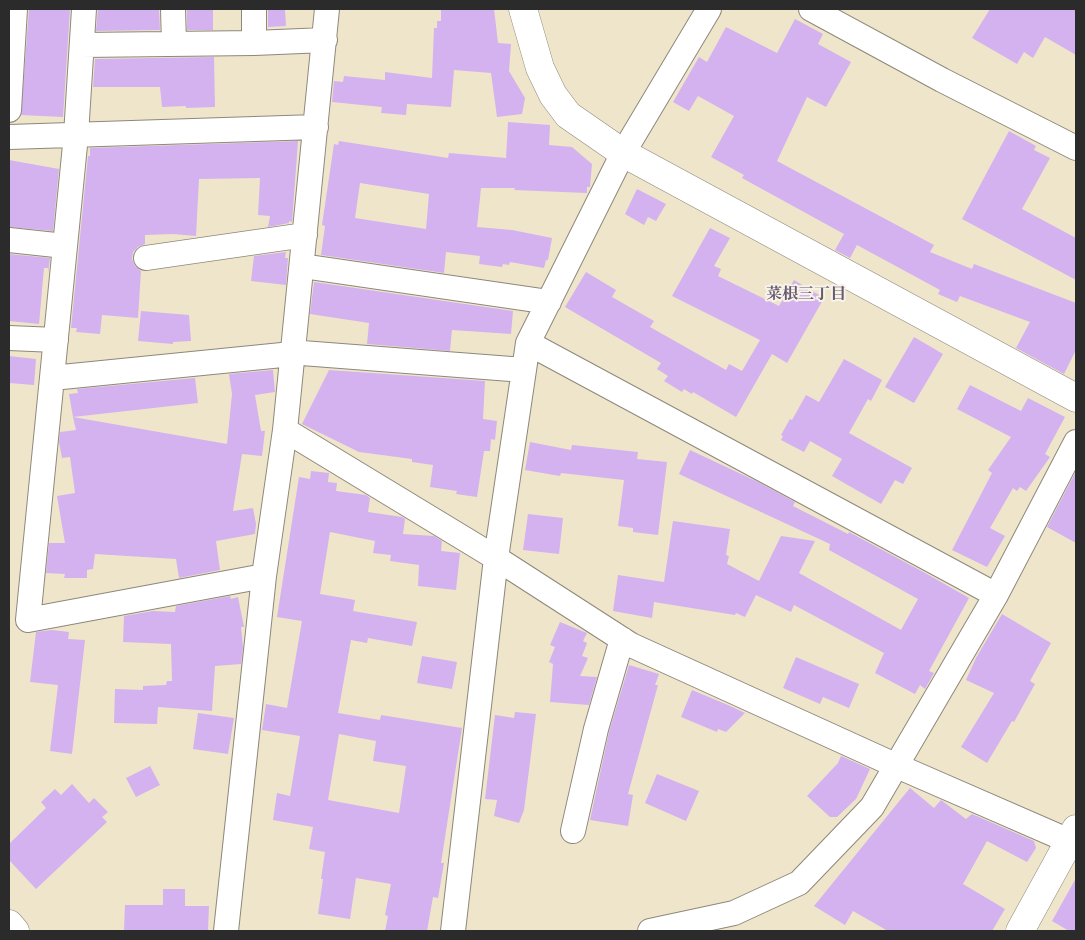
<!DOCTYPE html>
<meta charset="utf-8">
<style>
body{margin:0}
#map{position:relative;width:1085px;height:940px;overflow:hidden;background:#efe5cb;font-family:"Old Standard TT",serif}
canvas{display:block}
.frame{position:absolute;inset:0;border:10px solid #2b2b2b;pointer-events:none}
</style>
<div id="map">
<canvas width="1085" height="940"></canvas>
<div class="frame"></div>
</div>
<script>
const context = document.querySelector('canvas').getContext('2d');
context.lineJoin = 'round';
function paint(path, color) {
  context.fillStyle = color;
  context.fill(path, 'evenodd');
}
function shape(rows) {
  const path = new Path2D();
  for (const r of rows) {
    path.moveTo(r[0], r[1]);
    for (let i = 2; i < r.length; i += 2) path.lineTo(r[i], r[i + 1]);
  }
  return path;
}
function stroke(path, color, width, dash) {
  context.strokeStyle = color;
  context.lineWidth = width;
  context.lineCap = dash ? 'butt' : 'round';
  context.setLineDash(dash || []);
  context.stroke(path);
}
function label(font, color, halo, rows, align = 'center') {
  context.font = font + ' "Old Standard TT","Noto Serif JP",serif';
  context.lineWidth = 4;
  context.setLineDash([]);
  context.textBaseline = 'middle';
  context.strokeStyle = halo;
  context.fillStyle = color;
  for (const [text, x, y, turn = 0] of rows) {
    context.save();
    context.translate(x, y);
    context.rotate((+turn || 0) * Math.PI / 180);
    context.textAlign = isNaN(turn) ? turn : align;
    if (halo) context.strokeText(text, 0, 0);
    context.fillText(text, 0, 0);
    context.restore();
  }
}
paint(shape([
 [29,9,70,9,63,117,21,115],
 [98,9,159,9,160,30,96,31],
 [187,9,213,9,213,30,187,30],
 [268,9,285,9,286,26,268,27],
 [441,9,494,9,498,43,511,44,509,71,525,98,522,114,497,117,491,73,454,70,451,107,407,104,406,115,381,113,382,107,332,102,334,81,343,82,344,76,385,80,385,72,432,78,434,28,437,28,437,21,441,21],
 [990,9,1076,9,1076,55,1045,37,1033,58,1024,52,1017,64,1005,57,972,38],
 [795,19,823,34,818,44,851,62,826,107,807,97,777,161,934,245,930,252,972,269,974,264,1076,303,1076,350,1064,374,1016,348,1030,322,960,296,957,302,938,294,940,290,857,245,850,258,835,250,844,234,742,178,744,175,711,157,734,116,698,96,689,111,673,102,699,57,707,62,726,27,777,53],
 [214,57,215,107,186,108,186,106,162,107,160,87,93,87,95,59],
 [508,122,550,125,549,145,572,147,592,164,590,187,587,187,587,193,514,190,515,188,481,188,477,227,512,230,552,238,548,260,546,260,544,268,510,262,509,265,503,264,502,267,479,264,480,256,446,252,444,273,321,255,325,226,322,225,334,144,338,145,339,141,448,158,449,153,506,158],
 [360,183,429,194,426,229,355,218],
 [1009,131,1036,146,1034,150,1050,158,1022,209,1076,238,1076,280,962,219],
 [298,141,292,222,289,221,289,223,268,227,270,216,258,215,260,178,199,179,196,236,173,234,145,235,145,244,138,247,133,252,132,259,135,266,141,271,138,318,102,315,100,334,76,332,77,328,71,328,88,156,90,156,90,148],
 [9,160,59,169,53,231,9,227],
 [637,189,666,204,656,221,648,217,644,225,625,214],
 [710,228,730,238,714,266,721,269,718,276,779,306,794,280,824,298,787,363,772,354,736,417,693,392,692,394,684,389,682,392,664,381,668,376,657,369,661,363,565,307,586,272,616,290,612,297,654,321,650,327,726,370,729,364,742,371,760,340,672,296],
 [286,252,285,258,288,258,286,285,251,281,254,256],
 [9,254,50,258,48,273,48,268,44,268,39,324,9,321],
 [314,282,513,311,511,334,452,330,450,351,367,344,369,323,310,314],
 [141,311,189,315,191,341,173,342,173,344,138,341],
 [914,337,943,354,914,403,885,387],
 [9,356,36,359,34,385,9,383],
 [844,359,882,380,871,401,868,399,849,433,912,468,903,484,895,480,881,504,832,476,842,459,810,441,804,452,781,440,783,436,781,435,790,419,792,420,806,395,819,402],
 [273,370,275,392,255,395,261,431,265,431,262,456,242,454,233,511,253,508,256,524,255,534,216,541,220,570,179,578,176,559,95,554,93,569,87,570,87,578,64,578,65,574,46,573,49,543,65,543,57,496,75,493,70,457,62,458,59,442,60,432,76,430,73,417,227,444,232,394,229,374],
 [329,370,485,381,483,419,497,421,495,440,491,439,490,451,484,451,477,497,456,494,457,491,430,487,433,465,412,462,412,459,359,452,302,424],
 [195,378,198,403,73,417,69,394,78,393,77,389],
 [970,385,1021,411,1028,398,1065,417,1045,454,1050,457,1026,491,1020,487,1017,491,1013,488,990,528,1005,536,987,567,952,550,992,473,988,470,1011,437,957,409],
 [530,442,571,450,572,445,638,452,637,459,667,462,658,535,633,532,633,528,618,526,624,480,561,473,560,476,525,470],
 [690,450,756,481,795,502,793,506,848,534,849,532,927,574,969,598,929,671,934,673,925,689,920,685,915,694,875,673,884,653,794,605,791,612,756,595,745,617,736,613,735,615,654,602,652,618,613,611,618,575,664,582,673,521,730,529,726,555,729,556,727,564,759,581,781,536,815,541,799,573,901,630,918,599,829,550,830,544,679,474],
 [311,471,329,473,328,482,337,483,336,491,366,495,370,498,368,512,402,517,405,519,403,534,434,536,442,541,441,551,460,553,456,590,418,586,419,565,390,561,391,555,373,553,375,541,330,532,320,594,355,600,353,611,417,622,412,646,368,638,367,643,351,640,338,713,380,720,381,715,462,728,441,863,444,863,438,898,433,897,427,931,385,931,388,916,385,915,391,884,356,878,350,919,318,914,323,879,321,879,325,852,309,849,313,827,273,820,277,793,290,796,300,736,262,730,266,704,287,708,302,621,277,617,299,477,310,479],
 [339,734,376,741,373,761,406,766,399,813,328,800],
 [1076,471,1076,543,1047,527],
 [528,514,563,518,559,554,523,550],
 [230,596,231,599,238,597,244,627,241,627,243,647,241,664,215,666,212,711,158,707,157,724,114,723,115,689,143,690,143,686,166,685,167,681,172,681,171,644,123,642,124,616,153,611,175,612,176,606],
 [1002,614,1051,643,1030,681,1035,684,1014,722,1012,721,987,763,961,747,994,693,966,680,976,658],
 [560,622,587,633,583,641,587,643,582,656,588,658,580,676,597,677,589,705,550,702,553,664,549,662,555,647,550,645],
 [52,630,69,632,68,639,85,640,72,754,50,751,58,685,30,682,36,632],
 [422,656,457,662,452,689,417,683],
 [796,657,859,684,849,708,823,697,820,704,783,688],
 [629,665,659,674,655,685,658,685,628,794,633,795,628,826,590,820,609,732],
 [692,690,728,705,745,713,726,732,718,729,717,732,681,717],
 [515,712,536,714,524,810,519,823,494,816,497,800,485,799,495,715,514,718],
 [198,713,234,718,228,754,193,749],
 [841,756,870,769,856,799,837,817,830,817,807,796,838,763],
 [150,766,160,785,136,797,126,778],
 [657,774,699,791,686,821,645,803],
 [72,784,89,803,94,798,108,812,102,817,107,822,36,889,9,860,9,844,46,808,41,802,55,789,61,795],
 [910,788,934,808,941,800,966,819,972,814,1034,841,1036,848,1027,862,987,841,963,884,1005,909,992,931,888,931,853,911,845,925,814,906],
 [1076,878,1076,931,1069,931,1052,921],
 [163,889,185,889,185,906,209,906,208,931,124,931,125,905,163,905]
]), '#d3b2ef');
const street = shape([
 [84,9,76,135,28,620,264,576],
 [173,9,174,44],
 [254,9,254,43],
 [811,9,942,80,1076,148],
 [82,45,254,43,325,40],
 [9,110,15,9],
 [9,137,316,127],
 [9,240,65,246],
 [146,258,305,235],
 [302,266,549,302],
 [9,338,56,340],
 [528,343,996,595],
 [52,378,302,353,524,370],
 [285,430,496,558,631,645,897,766,1076,844],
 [573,831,596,729,622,639],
 [226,931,264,576,285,430,327,9],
 [453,931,496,558,528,343,623,153,709,9],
 [650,931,734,913,799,883,872,807,996,595,1076,442]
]);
const secondary = shape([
 [523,9,540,68,553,95,568,115,623,153,1076,398],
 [1020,931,1076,829]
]);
const highway = shape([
 [9,924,15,931]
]);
stroke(street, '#8d887b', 26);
stroke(secondary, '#8d887b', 29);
stroke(highway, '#8d887b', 29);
stroke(street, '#fff', 24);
stroke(secondary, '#fff', 28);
stroke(highway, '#fff', 28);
label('bold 16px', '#665a70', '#f7f3e8', [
 ["菜根三丁目",806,295]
]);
</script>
